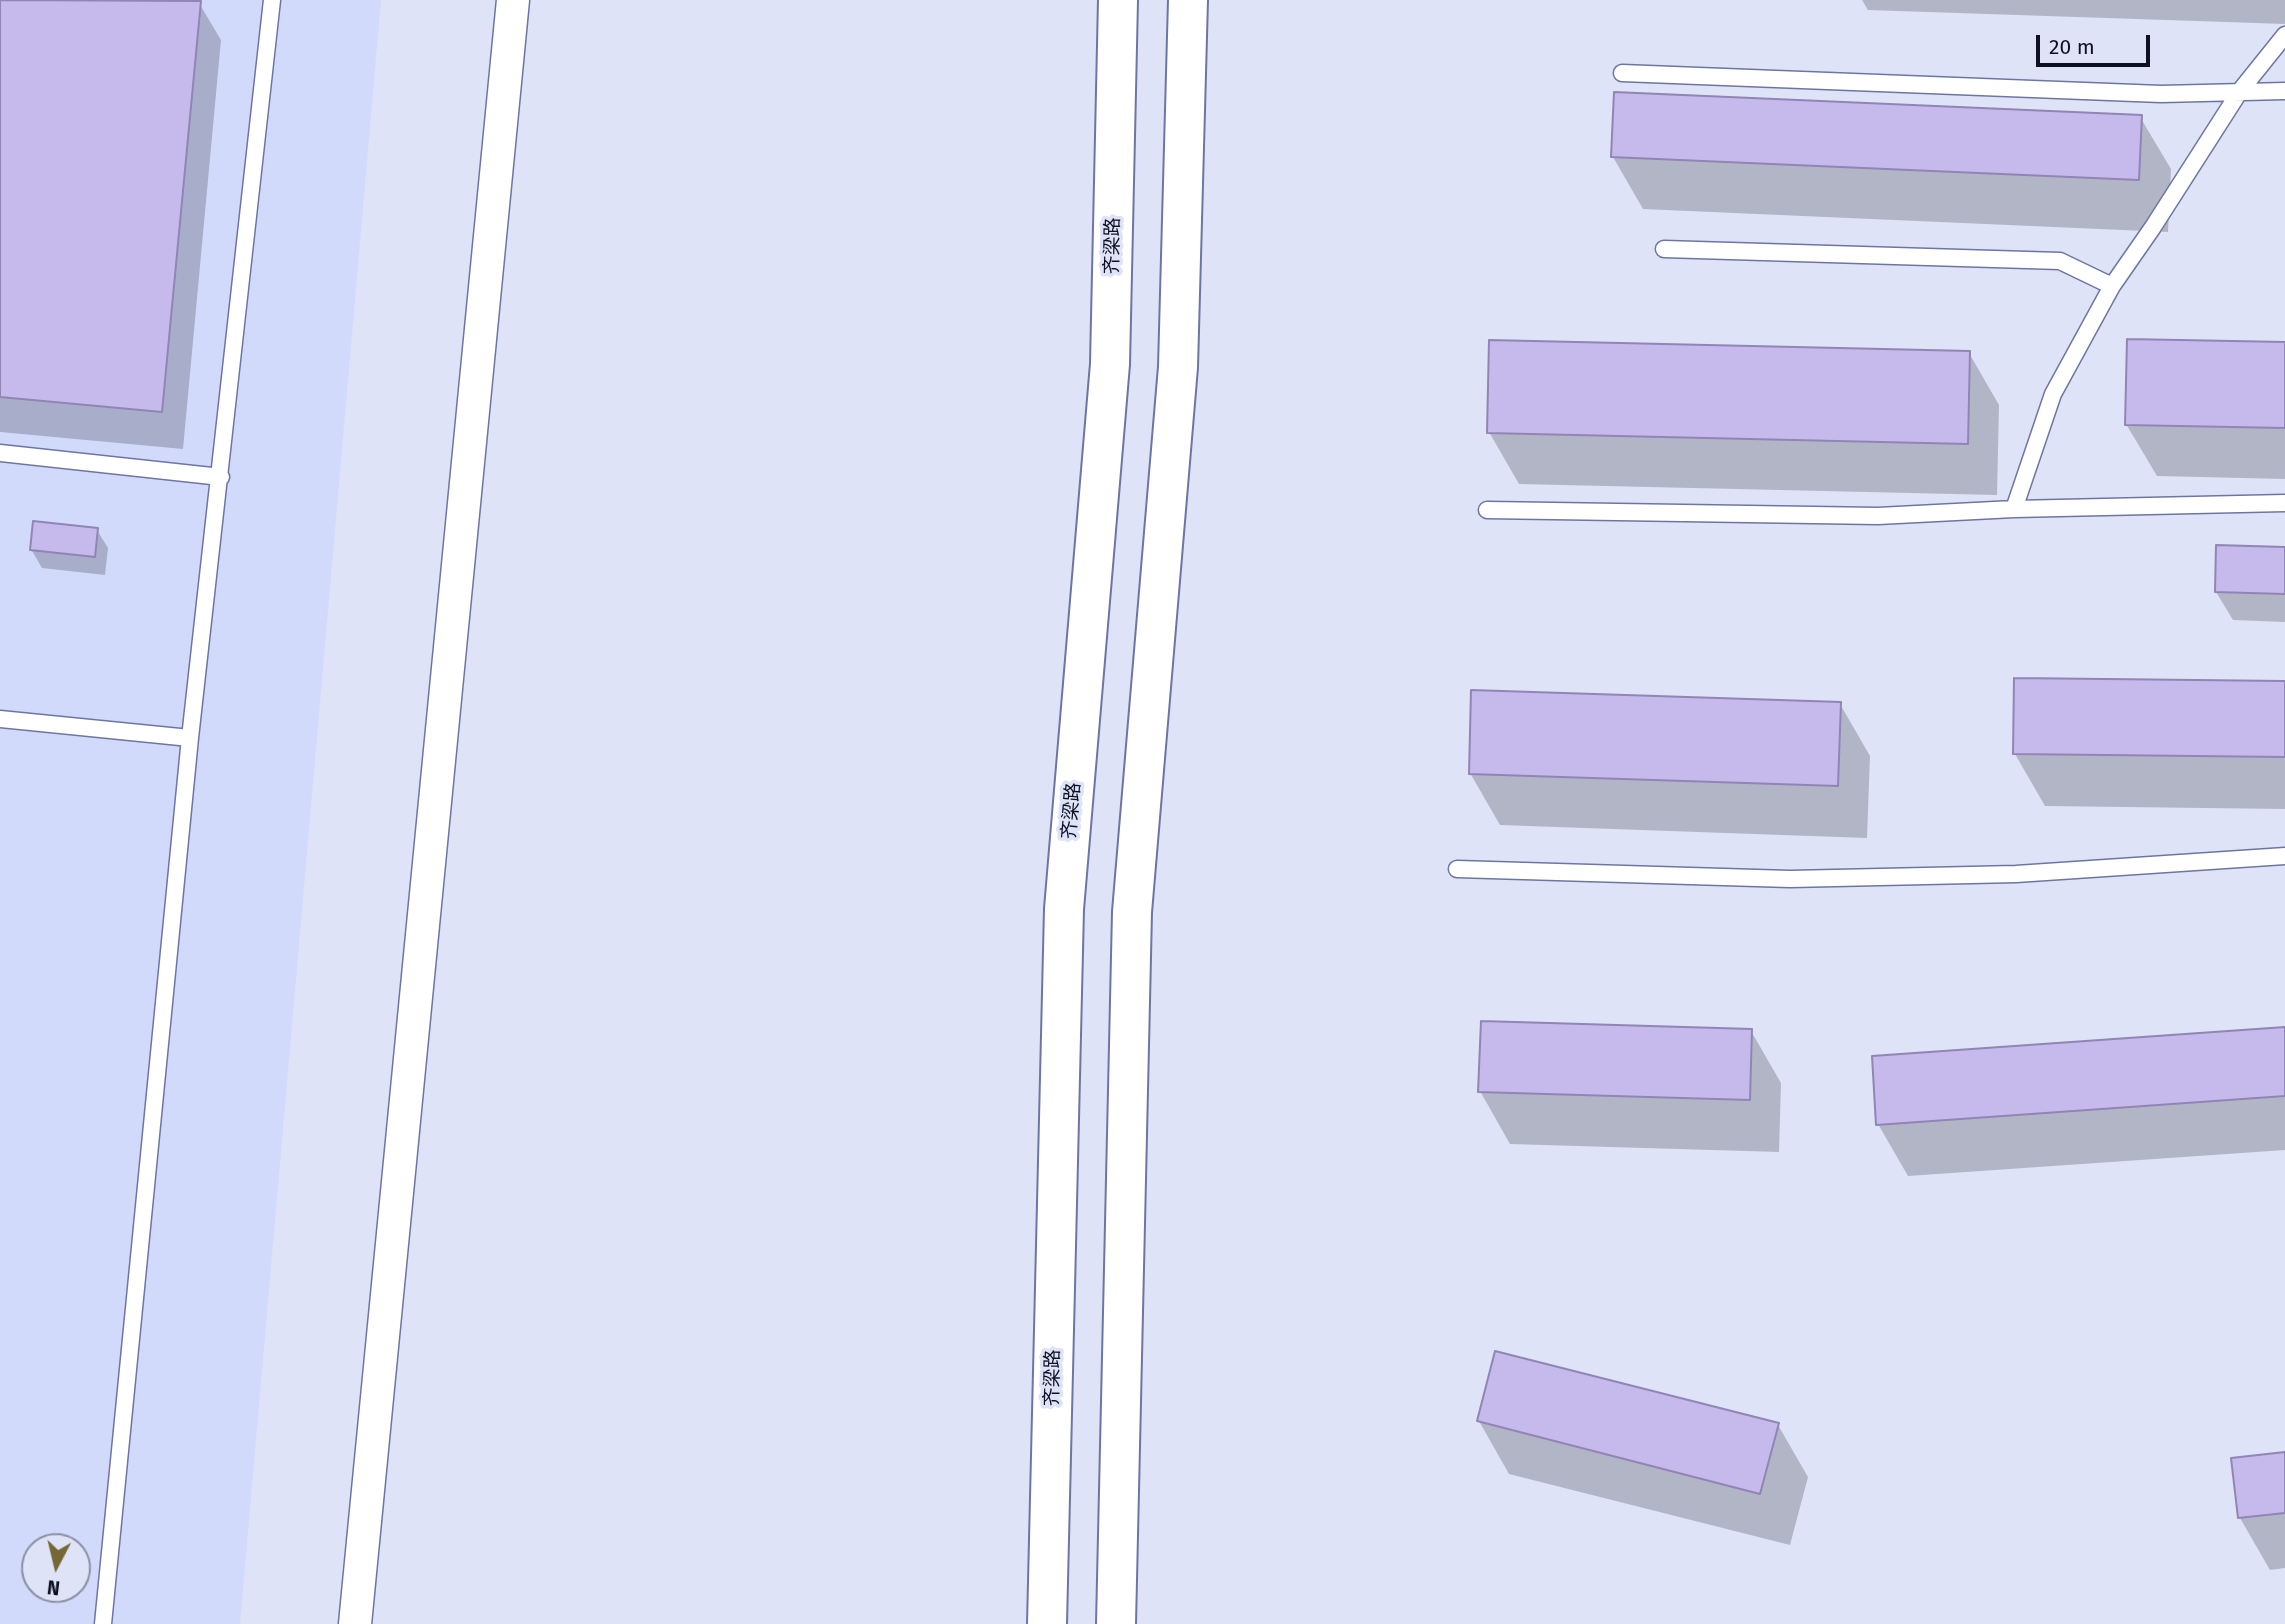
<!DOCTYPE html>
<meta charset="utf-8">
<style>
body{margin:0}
#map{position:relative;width:2285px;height:1624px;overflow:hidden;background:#dee3f7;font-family:"Fira Sans",sans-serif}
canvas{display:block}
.north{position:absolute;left:21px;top:1533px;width:70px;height:70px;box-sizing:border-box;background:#dee3f7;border:2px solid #8b8fa2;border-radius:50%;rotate:187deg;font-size:19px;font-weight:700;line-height:28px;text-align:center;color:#0e1122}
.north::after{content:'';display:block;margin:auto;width:24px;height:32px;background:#756835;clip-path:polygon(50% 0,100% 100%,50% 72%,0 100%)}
.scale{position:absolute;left:2036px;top:35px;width:114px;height:32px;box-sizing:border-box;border:4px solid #0e1122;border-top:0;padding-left:9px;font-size:21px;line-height:24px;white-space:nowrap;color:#0e1122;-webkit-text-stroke:5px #dee3f7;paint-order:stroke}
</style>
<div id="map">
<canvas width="2285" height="1624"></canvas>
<div class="north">N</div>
<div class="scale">20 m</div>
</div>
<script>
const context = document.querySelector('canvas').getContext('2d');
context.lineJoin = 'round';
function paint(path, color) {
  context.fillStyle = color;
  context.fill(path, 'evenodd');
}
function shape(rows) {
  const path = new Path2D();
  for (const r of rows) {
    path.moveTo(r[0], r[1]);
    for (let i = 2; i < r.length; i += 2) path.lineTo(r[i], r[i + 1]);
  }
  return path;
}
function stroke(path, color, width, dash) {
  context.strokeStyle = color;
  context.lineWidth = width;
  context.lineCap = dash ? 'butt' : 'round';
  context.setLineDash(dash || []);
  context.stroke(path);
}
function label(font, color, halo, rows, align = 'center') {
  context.font = font + ' "Fira Sans","Noto Sans SC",sans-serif';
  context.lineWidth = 7;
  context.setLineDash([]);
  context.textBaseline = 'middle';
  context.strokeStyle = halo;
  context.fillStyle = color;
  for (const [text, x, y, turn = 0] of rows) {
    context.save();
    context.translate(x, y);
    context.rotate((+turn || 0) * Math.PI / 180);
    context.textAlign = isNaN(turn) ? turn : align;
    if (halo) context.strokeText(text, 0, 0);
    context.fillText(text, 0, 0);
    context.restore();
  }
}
paint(shape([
 [0,0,381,0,240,1624,0,1624],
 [35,1547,77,1547,77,1589,35,1589]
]), '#d2dafc');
paint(shape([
 [0,0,170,0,199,3,221,40,183,449,0,432],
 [1862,0,2285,0,2285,24,1868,10],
 [2140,117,2171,169,2168,232,1643,209,1613,157],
 [2285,344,2285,479,2157,476,2126,424],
 [1969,353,1999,405,1997,495,1519,484,1489,432],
 [97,530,108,548,105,575,42,568,31,549],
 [2285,549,2285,622,2233,620,2216,592],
 [2285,683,2285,809,2045,806,2015,754],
 [1840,704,1870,756,1867,838,1500,825,1470,773],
 [2285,1028,2285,1150,1908,1176,1878,1124],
 [1751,1031,1781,1083,1779,1152,1510,1144,1480,1091],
 [1479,1421,1778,1425,1808,1477,1790,1545,1509,1474],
 [2285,1453,2285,1568,2270,1570,2240,1518]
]), '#0003');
const building = shape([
 [0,0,201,1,162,412,0,397,0,0],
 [1614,92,2142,115,2139,180,1611,157,1614,92],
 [2127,339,2285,342,2285,428,2125,425,2127,339],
 [1489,340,1970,351,1968,444,1487,433,1489,340],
 [33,521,98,528,95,557,30,550,33,521],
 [2216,545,2285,547,2285,594,2215,592,2216,545],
 [2014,678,2285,681,2285,757,2013,754,2014,678],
 [1471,690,1841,702,1838,786,1469,774,1471,690],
 [1481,1021,1752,1029,1750,1100,1478,1092,1481,1021],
 [2285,1027,2285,1096,1876,1125,1872,1056,2285,1027],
 [1495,1351,1779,1423,1760,1494,1477,1421,1495,1351],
 [2285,1452,2285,1513,2238,1518,2231,1458,2285,1452]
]);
paint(building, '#c6baec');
stroke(building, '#9085b4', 2);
const lane = shape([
 [1622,73,2161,94,2285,91],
 [1664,249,2060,261,2112,286],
 [0,453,221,477],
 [2014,509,2053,394,2112,286,2153,227,2240,91,2285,35],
 [1487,510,1878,516,2014,509,2285,503],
 [0,719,190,738],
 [1457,869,1790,879,2016,874,2285,856],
 [103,1624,190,738,272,0]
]);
const street = shape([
 [355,1624,513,0]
]);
const secondary = shape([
 [1047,1624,1064,909,1110,364,1118,0],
 [1116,1624,1132,912,1178,367,1188,0]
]);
stroke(lane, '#6d76a3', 19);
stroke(street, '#6d76a3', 35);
stroke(secondary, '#6d76a3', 42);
stroke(lane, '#fff', 16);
stroke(street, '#fff', 32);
stroke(secondary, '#fff', 38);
label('19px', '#0e1122', '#dee3f7', [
 ["齐梁路",1113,246,-89],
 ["齐梁路",1072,811,-85],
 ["齐梁路",1053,1378,-89]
]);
</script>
